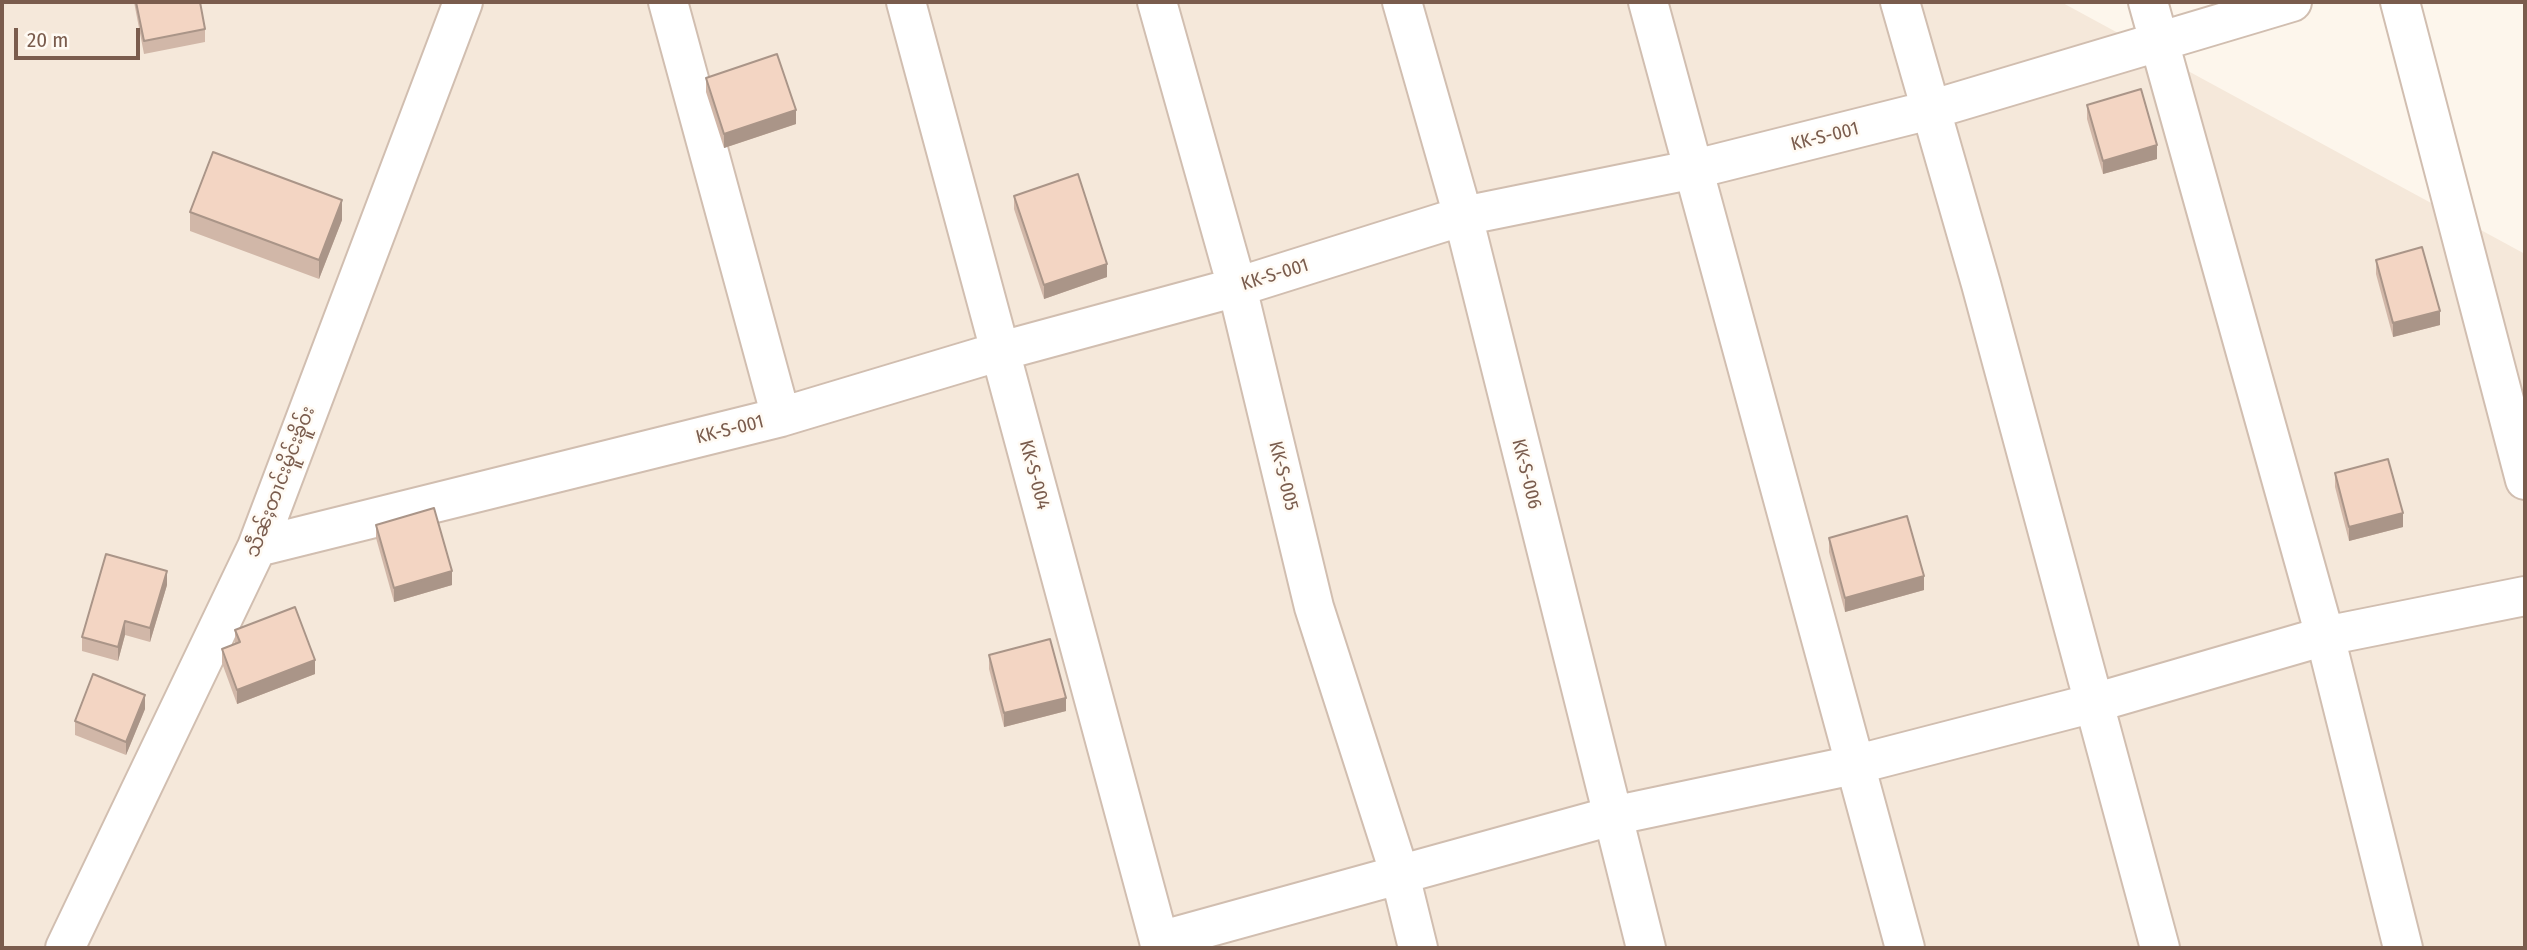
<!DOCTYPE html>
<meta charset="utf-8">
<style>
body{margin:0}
#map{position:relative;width:2527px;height:950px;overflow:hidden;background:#fdf6ec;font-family:"Fira Sans Condensed",sans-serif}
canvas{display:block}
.frame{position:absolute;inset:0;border:4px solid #7a5c4d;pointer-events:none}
.scale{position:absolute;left:14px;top:28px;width:126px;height:32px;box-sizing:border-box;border:4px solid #7a5c4d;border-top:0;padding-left:9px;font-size:21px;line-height:24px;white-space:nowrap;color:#7a5c4d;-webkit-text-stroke:5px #fffaf3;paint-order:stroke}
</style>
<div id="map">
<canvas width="2527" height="950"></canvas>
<div class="frame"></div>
<div class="scale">20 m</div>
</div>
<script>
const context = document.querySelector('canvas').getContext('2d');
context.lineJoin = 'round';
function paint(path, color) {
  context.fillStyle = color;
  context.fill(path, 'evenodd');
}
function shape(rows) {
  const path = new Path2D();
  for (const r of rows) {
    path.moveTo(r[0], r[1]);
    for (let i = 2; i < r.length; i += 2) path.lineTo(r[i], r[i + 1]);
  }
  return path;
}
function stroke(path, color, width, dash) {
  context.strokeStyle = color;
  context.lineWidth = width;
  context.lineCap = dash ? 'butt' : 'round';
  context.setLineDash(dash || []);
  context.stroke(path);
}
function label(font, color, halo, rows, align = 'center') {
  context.font = font + ' "Fira Sans Condensed","Noto Sans Myanmar",sans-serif';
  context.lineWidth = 5;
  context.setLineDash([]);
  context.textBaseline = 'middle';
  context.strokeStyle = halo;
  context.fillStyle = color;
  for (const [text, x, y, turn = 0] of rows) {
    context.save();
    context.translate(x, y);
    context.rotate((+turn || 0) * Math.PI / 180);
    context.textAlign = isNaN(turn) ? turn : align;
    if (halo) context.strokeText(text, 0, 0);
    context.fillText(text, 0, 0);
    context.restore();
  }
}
paint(shape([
 [2,2,2061,2,2525,254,2525,948,2,948]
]), '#f5e8da');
const street = shape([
 [668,2,781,417],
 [906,2,1161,948],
 [1157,2,1237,287,1314,607,1400,875,1418,948],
 [1402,2,1463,216,1646,948],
 [1648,2,1905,948],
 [1900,2,1981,284,2160,948],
 [2148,2,2325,636,2403,948],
 [2400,2,2525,480],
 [257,547,781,417,1001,351,1237,287,1463,216,1695,169,1930,110,2292,2],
 [1159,941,1612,816,1854,765,2094,703,2325,636,2525,596],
 [65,948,257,547,463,2]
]);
stroke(street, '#d1beb0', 42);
stroke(street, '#fff', 38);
paint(shape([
 [134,2,200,2,205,29,205,42,144,54],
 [706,78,796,124,724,148,706,92],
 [2087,105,2157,159,2103,174,2087,119],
 [1014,196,1107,277,1044,299,1014,209],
 [190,212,342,220,319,279,190,231],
 [2376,260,2440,325,2393,337,2376,274],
 [2335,473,2403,527,2349,541,2335,487],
 [376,525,452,585,394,602,376,538],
 [1829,538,1924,590,1845,612,1829,552],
 [167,585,150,642,125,635,118,661,82,651,82,637],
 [235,630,315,674,237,704,222,663,222,649,235,644],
 [989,655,1066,711,1004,727,989,669],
 [145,709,126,755,75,735,75,721]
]), '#d1b7a8');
paint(shape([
 [796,110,796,124,724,148,724,134],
 [2157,145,2157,159,2103,174,2103,161],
 [342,200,342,220,319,279,319,260],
 [1107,264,1107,277,1044,299,1044,285],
 [2440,311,2440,325,2393,337,2393,323],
 [2403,513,2403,527,2349,541,2349,527],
 [167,571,167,585,150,642,150,628],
 [452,571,452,585,394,602,394,588],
 [1924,576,1924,590,1845,612,1845,598],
 [125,621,125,635,118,661,118,647],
 [315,660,315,674,237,704,237,690],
 [145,695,145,709,126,755,126,742],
 [1066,698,1066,711,1004,727,1004,713]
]), '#aa9588');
const building = shape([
 [136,2,200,2,205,29,144,41,136,2],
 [777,54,796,110,724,134,706,78,777,54],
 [2141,89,2157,145,2103,161,2087,105,2141,89],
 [213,152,342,200,319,260,190,212,213,152],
 [1078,174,1107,264,1044,285,1014,196,1078,174],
 [2422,247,2440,311,2393,323,2376,260,2422,247],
 [2388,459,2403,513,2349,527,2335,473,2388,459],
 [434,508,452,571,394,588,376,525,434,508],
 [1907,516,1924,576,1845,598,1829,538,1907,516],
 [106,554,167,571,150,628,125,621,118,647,82,637,106,554],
 [295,607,315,660,237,690,222,649,240,642,235,630,295,607],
 [1050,639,1066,698,1004,713,989,655,1050,639],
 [93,674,145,695,126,742,75,721,93,674]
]);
paint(building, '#f3d5c3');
stroke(building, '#aa9588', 2);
label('19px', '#7a5c4d', '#fffaf3', [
 ["KK-S-001",1825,137,-14],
 ["KK-S-001",1275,275,-17],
 ["KK-S-001",730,430,-14],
 ["KK-S-006",1526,474,76],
 ["KK-S-004",1034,475,75],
 ["KK-S-005",1283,476,76],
 ["သဵၼ်ႈတၢင်းမိူင်းၶိူဝ်း",281,482,-69]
]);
</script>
